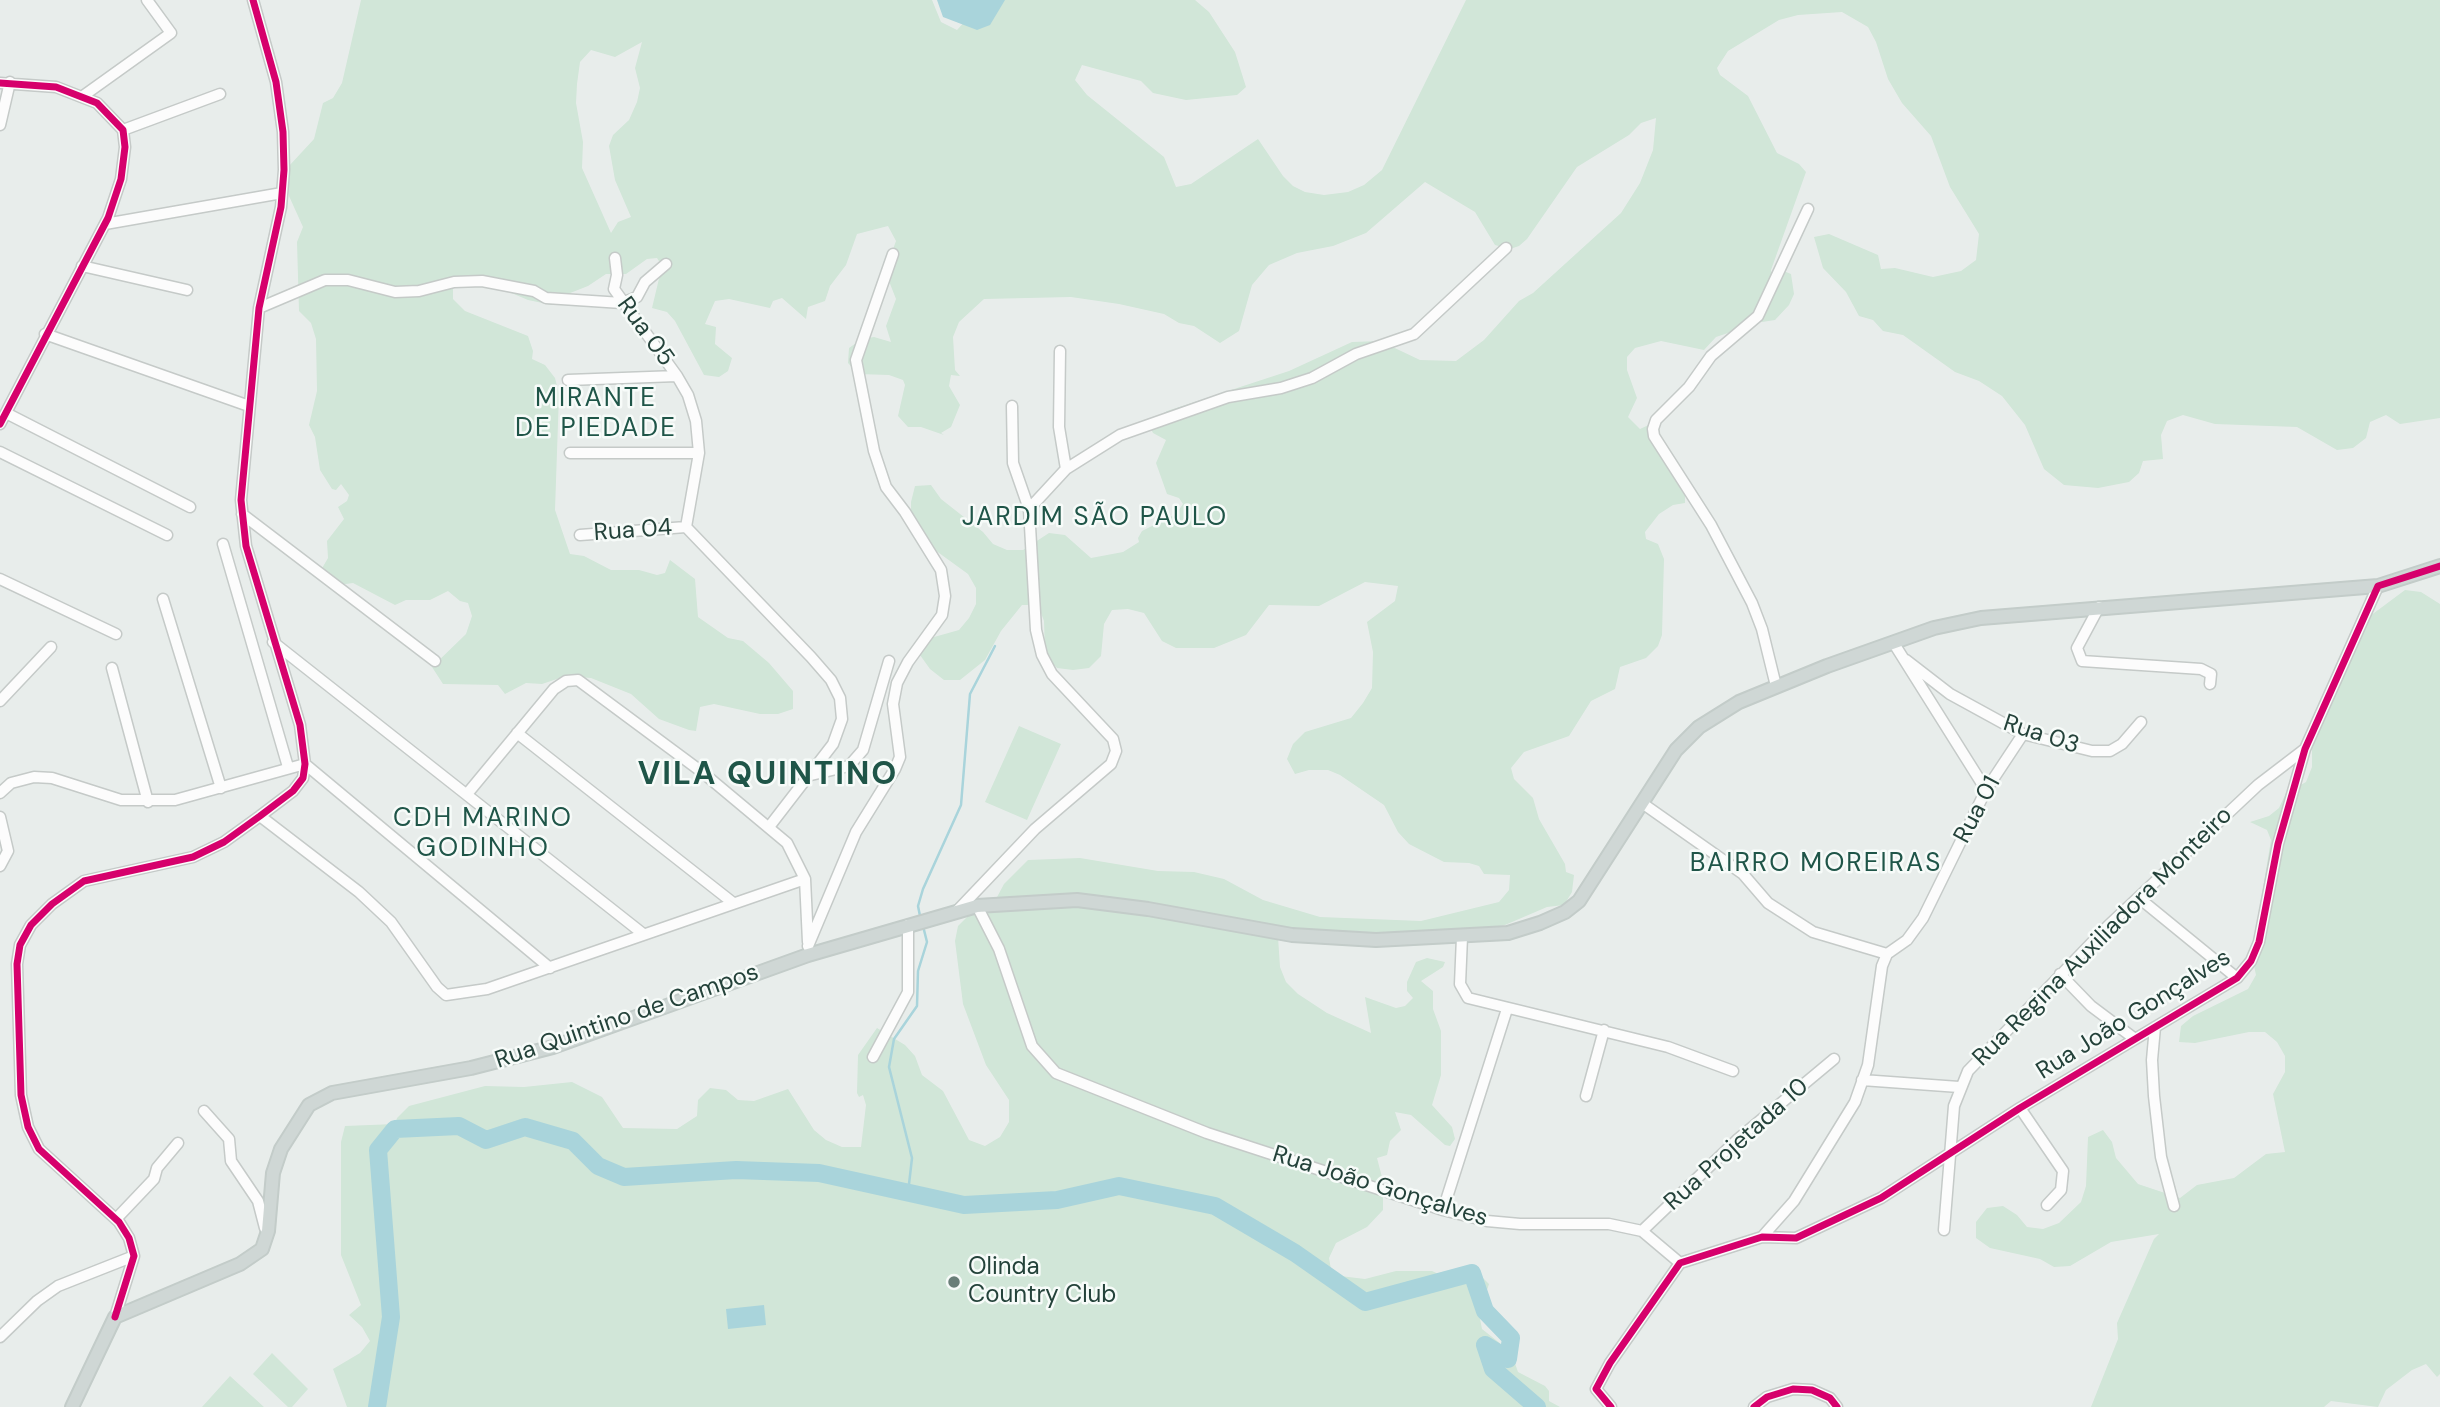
<!DOCTYPE html>
<meta charset="utf-8">
<style>
body{margin:0}
canvas{display:block;background:#e8edeb}
</style>
<canvas width="2440" height="1407"></canvas>
<script>
const context = document.querySelector('canvas').getContext('2d');
context.lineJoin = 'round';
function paint(path, color) {
  context.fillStyle = color;
  context.fill(path, 'evenodd');
}
function shape(rows) {
  const path = new Path2D();
  for (const r of rows) {
    path.moveTo(r[0], r[1]);
    for (let i = 2; i < r.length; i += 2) path.lineTo(r[i], r[i + 1]);
  }
  return path;
}
function stroke(path, color, width, dash) {
  context.strokeStyle = color;
  context.lineWidth = width;
  context.lineCap = dash ? 'butt' : 'round';
  context.setLineDash(dash || []);
  context.stroke(path);
}
function label(font, color, halo, rows, align = 'center') {
  context.font = font + ' "DM Sans",sans-serif';
  context.lineWidth = 5;
  context.setLineDash([]);
  context.textBaseline = 'middle';
  context.strokeStyle = halo;
  context.fillStyle = color;
  for (const [text, x, y, turn = 0] of rows) {
    context.save();
    context.translate(x, y);
    context.rotate((+turn || 0) * Math.PI / 180);
    context.textAlign = isNaN(turn) ? turn : align;
    if (halo) context.strokeText(text, 0, 0);
    context.fillText(text, 0, 0);
    context.restore();
  }
}
paint(shape([
 [361,0,932,0,941,22,957,30,967,19,969,0,1195,0,1209,12,1235,52,1246,87,1237,95,1186,100,1153,93,1141,81,1082,65,1075,80,1087,95,1164,157,1176,187,1191,184,1258,139,1283,176,1293,186,1305,192,1324,195,1348,192,1364,185,1382,170,1466,0,2440,0,2440,418,2400,424,2386,415,2370,422,2366,438,2353,448,2337,450,2297,427,2215,424,2183,415,2167,421,2161,435,2163,459,2143,461,2139,473,2129,482,2098,488,2064,485,2044,469,2025,425,2002,396,1979,381,1955,372,1903,335,1883,331,1873,320,1859,316,1846,292,1823,268,1814,237,1829,234,1878,255,1881,269,1895,268,1933,277,1961,271,1976,260,1979,234,1950,187,1931,136,1902,103,1888,79,1876,42,1868,27,1842,12,1798,15,1779,20,1728,51,1717,68,1720,75,1748,96,1777,153,1799,164,1806,172,1771,270,1772,276,1781,270,1791,274,1794,294,1789,305,1775,320,1762,322,1756,314,1734,331,1716,337,1704,350,1661,341,1635,348,1627,357,1627,370,1637,398,1628,417,1640,429,1655,422,1660,425,1657,450,1685,483,1685,503,1673,505,1659,514,1645,532,1646,539,1658,544,1664,559,1662,635,1658,646,1646,658,1620,667,1615,689,1591,701,1569,736,1524,752,1511,768,1514,779,1533,798,1539,819,1565,864,1566,872,1574,875,1572,892,1564,905,1547,907,1505,925,1456,934,1278,937,1280,967,1286,982,1298,994,1327,1013,1371,1033,1365,997,1396,1008,1405,1006,1413,998,1407,991,1407,982,1416,962,1427,958,1445,962,1443,967,1421,981,1433,991,1433,1009,1441,1031,1441,1075,1432,1105,1452,1127,1455,1139,1450,1146,1445,1145,1411,1115,1395,1112,1401,1130,1390,1141,1387,1155,1377,1158,1383,1181,1383,1210,1367,1227,1336,1243,1329,1258,1332,1275,1365,1279,1396,1271,1432,1271,1447,1278,1477,1272,1489,1284,1479,1314,1482,1329,1511,1352,1518,1372,1545,1386,1549,1391,1549,1401,1560,1407,347,1407,333,1369,360,1353,370,1341,362,1327,349,1315,361,1305,341,1255,341,1142,345,1126,395,1124,397,1118,409,1106,485,1086,524,1087,572,1082,602,1097,623,1128,677,1129,697,1116,698,1100,710,1088,726,1090,738,1100,754,1101,788,1089,814,1130,826,1140,842,1147,861,1147,866,1105,863,1095,859,1097,857,1093,858,1055,877,1028,905,1045,915,1056,922,1075,943,1091,969,1140,985,1146,1000,1137,1009,1122,1009,1100,986,1065,963,1004,955,941,958,926,970,914,988,914,1004,884,1028,860,1080,858,1158,871,1194,872,1224,879,1263,900,1320,917,1421,921,1499,902,1509,890,1510,875,1484,874,1479,866,1469,863,1444,862,1409,844,1398,832,1384,805,1340,775,1328,770,1309,770,1295,774,1287,759,1293,744,1305,732,1351,718,1363,703,1372,688,1373,652,1367,622,1395,601,1398,586,1365,582,1319,606,1269,605,1246,635,1214,648,1176,648,1162,641,1144,613,1128,609,1112,610,1104,624,1101,656,1089,668,1073,670,1057,668,1045,655,1044,621,1038,605,1022,605,1001,631,985,660,960,680,944,680,930,669,920,655,927,639,959,630,969,618,976,604,976,588,968,574,928,545,911,518,911,502,915,486,931,485,941,499,983,532,993,544,1007,550,1023,550,1049,533,1065,535,1091,558,1123,552,1139,542,1138,538,1142,531,1176,514,1183,504,1179,498,1167,494,1156,463,1166,440,1153,433,1150,427,1156,418,1167,411,1289,371,1352,342,1380,341,1420,360,1456,361,1484,340,1519,301,1533,293,1621,213,1640,183,1653,150,1656,118,1641,123,1629,135,1577,167,1527,239,1519,246,1510,249,1495,245,1475,212,1425,182,1366,233,1333,246,1297,253,1269,265,1252,285,1239,331,1220,343,1194,326,1179,323,1164,314,1119,304,1071,297,984,299,959,322,953,337,955,370,960,376,951,375,949,386,960,405,951,427,941,433,944,435,921,427,908,427,898,416,905,385,903,380,889,375,858,374,848,363,849,348,862,339,874,337,891,342,886,326,896,299,885,271,896,241,888,226,857,234,846,265,830,286,825,301,808,307,806,319,782,298,773,301,770,308,729,299,715,301,705,324,716,327,715,344,732,358,728,371,719,377,704,375,675,321,667,312,652,308,662,266,657,258,647,259,626,274,606,274,588,286,560,297,552,305,528,300,483,281,453,281,453,299,465,311,528,336,533,351,532,359,545,365,555,378,559,394,555,510,570,554,584,556,611,570,639,570,657,575,665,573,670,560,695,579,698,617,728,638,743,641,769,663,793,691,793,709,778,714,760,714,714,704,700,707,696,731,689,730,659,719,631,694,591,678,566,676,542,684,526,683,505,694,498,685,443,684,432,667,466,634,472,616,468,603,460,601,448,591,430,600,406,600,395,605,353,583,331,586,321,570,328,558,327,541,344,519,338,507,347,501,349,495,341,484,336,490,332,489,320,470,315,437,309,425,317,391,316,339,311,323,299,311,297,242,303,227,289,196,286,181,289,166,314,139,323,103,333,98,342,83],
 [642,42,635,68,640,88,637,102,629,120,613,135,609,146,615,180,631,217,618,222,611,233,582,168,583,142,576,103,577,84,580,62,591,50,615,57],
 [2405,590,2421,592,2440,604,2440,1374,2437,1377,2426,1364,2412,1370,2386,1390,2378,1407,2331,1401,2324,1407,2091,1407,2118,1339,2117,1323,2154,1239,2159,1234,2111,1242,2070,1266,2054,1267,2040,1259,1990,1248,1976,1238,1976,1222,1987,1208,2003,1206,2017,1215,2027,1227,2043,1229,2059,1223,2081,1202,2086,1186,2088,1137,2103,1130,2112,1142,2116,1158,2138,1184,2180,1198,2197,1185,2234,1178,2266,1154,2285,1152,2273,1094,2285,1072,2285,1056,2277,1042,2265,1032,2249,1032,2195,1043,2179,1042,2181,1026,2193,1016,2248,989,2256,975,2253,961,2259,941,2259,912,2271,840,2267,830,2250,822,2269,816,2279,808,2286,793,2306,782,2312,767,2312,731,2366,619],
 [1019,726,1061,744,1027,820,985,802],
 [272,1353,308,1389,292,1407,288,1407,253,1374],
 [230,1376,264,1407,202,1407]
]), '#d1e6d8');
paint(shape([
 [937,0,1005,0,990,25,977,30,943,17],
 [764,1305,766,1325,728,1329,726,1309]
]), '#a9d4db');
stroke(shape([
 [920,916,918,906,923,889,961,805,970,694,995,646],
 [908,1193,912,1158,889,1067,894,1039,917,1006,918,971,927,942,923,926]
]), '#a9d4db', 2.5);
stroke(shape([
 [377,1407,391,1317,378,1150,395,1129,459,1126,486,1140,525,1127,573,1141,598,1166,624,1177,736,1170,819,1173,964,1205,1057,1200,1119,1186,1215,1206,1295,1253,1365,1302,1472,1273,1485,1311,1511,1338,1508,1359,1485,1345,1493,1369,1537,1407]
]), '#a9d4db', 18);
const minor = shape([
 [0,83,56,87,97,103,123,130,125,147,121,179,108,218,0,424],
 [83,96,171,33,147,0],
 [0,125,10,82],
 [123,130,220,94],
 [105,224,282,193],
 [615,258,617,275,614,289,677,376,688,395,696,421,699,453,686,527],
 [82,266,187,290],
 [259,308,325,280,348,280,395,292,419,291,454,282,482,281,534,291,546,298,622,303,637,297,645,282,666,264],
 [45,334,249,406],
 [1060,351,1059,427,1066,469],
 [568,380,677,376],
 [1012,406,1013,463,1029,509],
 [6,413,190,507],
 [0,452,167,535],
 [570,453,699,453],
 [242,514,435,661],
 [686,527,811,657,831,680,840,698,842,719,833,744,769,827],
 [580,535,686,527],
 [223,544,288,767],
 [0,579,116,634],
 [163,599,221,788],
 [2099,607,2077,648,2082,661,2201,669,2211,674,2210,684],
 [273,642,642,933],
 [1893,642,1986,790],
 [1906,660,1950,694,2023,734,2092,751,2110,751,2122,744,2141,722],
 [112,668,148,802],
 [1776,686,1762,629,1752,603,1711,525,1654,436,1653,429,1656,420,1689,387,1711,356,1758,316,1808,209],
 [0,701,51,647],
 [517,733,732,902],
 [811,775,849,766,863,750,889,661],
 [0,793,11,783,34,777,52,778,121,800,175,800,305,764,550,968],
 [467,794,554,689,566,681,578,680,702,772,787,843,805,879,808,942],
 [1642,803,1743,874,1768,903,1813,932,1887,954,1882,966,1868,1065,1855,1102,1794,1201,1762,1237],
 [260,816,359,892,391,922,437,987,446,995,487,989,805,879],
 [0,817,8,851,0,866],
 [2139,898,2237,978],
 [977,906,999,949,1032,1046,1056,1073,1207,1133,1443,1210,1487,1221,1520,1224,1609,1224,1642,1231,1680,1263],
 [957,911,1035,829,1111,764,1116,751,1113,739,1052,674,1042,655,1036,630,1029,509,1066,469,1120,435,1228,397,1281,388,1312,378,1356,354,1414,334,1506,248],
 [1462,937,1460,984,1468,998,1668,1047,1733,1071],
 [808,946,856,832,895,769,900,757,893,704,897,683,908,662,942,615,945,596,941,570,905,512,886,487,874,451,856,360,893,254],
 [1887,954,1907,940,1923,918,1986,790,2023,734],
 [2060,974,2091,1006,2135,1039],
 [2155,1027,2152,1060,2154,1096,2161,1157,2174,1206],
 [873,1057,908,992,908,925],
 [1862,1080,1959,1087],
 [1586,1096,1604,1030],
 [2020,1108,2063,1171,2061,1190,2047,1205],
 [204,1111,229,1139,231,1161,258,1201,265,1228],
 [1443,1210,1507,1009],
 [116,1219,154,1179,157,1168,178,1143],
 [1944,1230,1954,1106,1968,1071,2108,926,2258,785,2305,749],
 [1642,1231,1738,1139,1834,1059],
 [1680,1263,1762,1237,1796,1238,1881,1198,2020,1108,2237,978,2251,961,2259,942,2278,844,2305,749,2378,586],
 [115,1317,134,1256,129,1238,119,1222,39,1149,28,1127,21,1095,17,964,20,945,31,925,52,904,84,881,193,857,224,842,260,816,293,791,303,778,305,764,300,725,246,546,241,500,259,308,281,207,284,170,283,132,276,82,253,0],
 [0,1337,37,1301,58,1286,134,1256],
 [1611,1407,1596,1389,1610,1363,1680,1263],
 [1754,1407,1767,1397,1793,1389,1812,1390,1830,1398,1837,1407]
]);
const major = shape([
 [72,1407,115,1317,240,1264,262,1249,268,1231,273,1173,281,1149,309,1105,332,1093,471,1068,553,1047,808,955,977,906,1077,900,1148,909,1292,935,1376,940,1508,933,1540,923,1565,912,1579,901,1676,750,1699,727,1739,702,1827,666,1934,628,1981,618,2378,586,2440,566]
]);
stroke(minor, '#c5cac8', 13);
stroke(major, '#c3ccc9', 16);
stroke(minor, '#fcfcfc', 10);
stroke(major, '#cfd7d5', 12);
stroke(shape([
 [0,83,56,87,97,103,123,130,125,147,121,179,108,218,0,424],
 [115,1317,134,1256,129,1238,119,1222,39,1149,28,1127,21,1095,17,964,20,945,31,925,52,904,84,881,193,857,224,842,260,816,293,791,303,778,305,764,300,725,246,546,241,500,259,308,281,207,284,170,283,132,276,82,253,0],
 [1611,1407,1596,1389,1610,1363,1680,1263,1762,1237,1796,1238,1881,1198,2020,1108,2237,978,2251,961,2259,942,2278,844,2305,749,2378,586,2440,566],
 [1754,1407,1767,1397,1793,1389,1812,1390,1830,1398,1837,1407]
]), '#d6006c', 7);
for (const [x, y, r, color] of [
 [954,1282,7,"#697e78"]
]) {
  const dot = new Path2D();
  dot.arc(x, y, r, 0, 2 * Math.PI);
  context.fillStyle = color;
  context.fill(dot);
  stroke(dot, '#f7fbf9', 2.5);
}
label('24px', '#24423a', '#f7fbf9', [
 ["Rua 05",645,332,54],
 ["Rua 04",633,531,-4],
 ["Rua 03",2041,735,18],
 ["Rua 01",1978,810,-62],
 ["Rua Regina Auxiliadora Monteiro",2103,937,-45],
 ["Rua João Gonçalves",2134,1015,-32],
 ["Rua Quintino de Campos",627,1017,-19],
 ["Rua Projetada 10",1737,1145,-42],
 ["Rua João Gonçalves",1380,1187,17]
]);
label('24px', '#24423a', '#f7fbf9', [
 ["Olinda",968,1268],
 ["Country Club",968,1296]
], 'left');
context.letterSpacing = '2px';
label('26px', '#1f5548', '#f7fbf9', [
 ["MIRANTE",596,399],
 ["DE PIEDADE",596,429],
 ["JARDIM SÃO PAULO",1095,518],
 ["CDH MARINO",483,819],
 ["GODINHO",483,849],
 ["BAIRRO MOREIRAS",1816,864]
]);
context.letterSpacing = '0px';
context.letterSpacing = '2px';
label('bold 32px', '#1f5548', '#f7fbf9', [
 ["VILA QUINTINO",768,776]
]);
context.letterSpacing = '0px';
</script>
